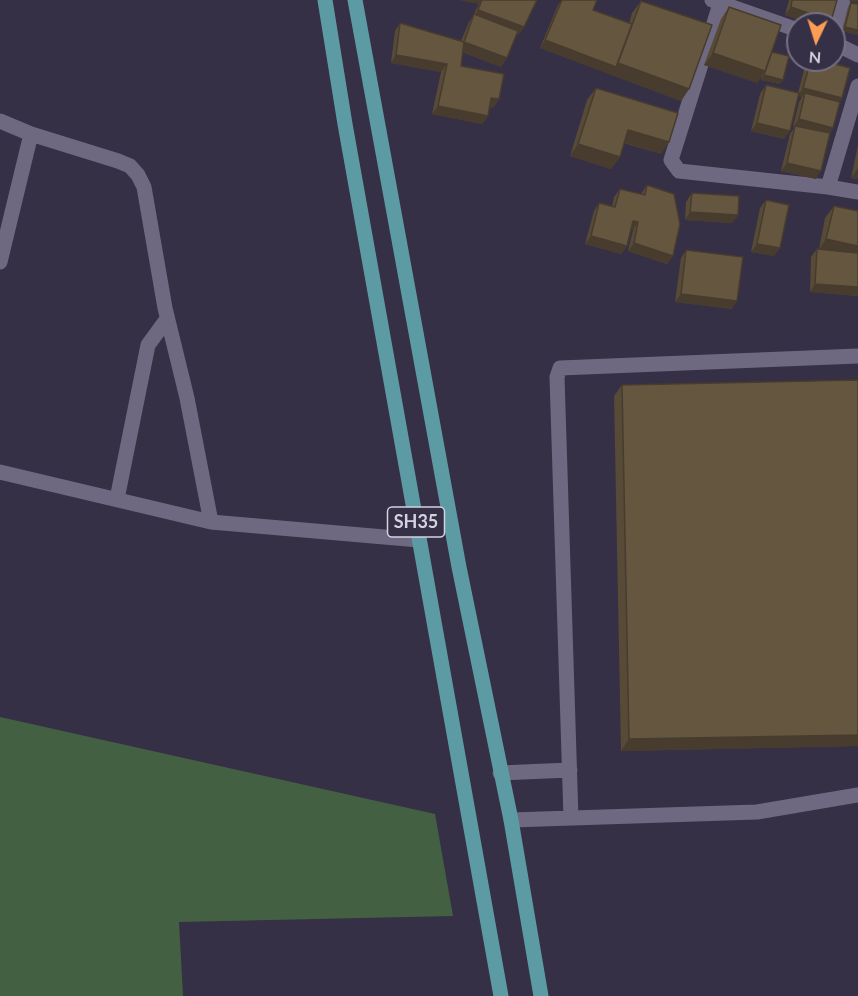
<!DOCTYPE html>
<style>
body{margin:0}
#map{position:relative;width:858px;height:996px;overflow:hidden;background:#353045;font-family:Lato,sans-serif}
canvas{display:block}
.north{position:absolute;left:786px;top:12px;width:60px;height:60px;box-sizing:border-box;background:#353045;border:2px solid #757183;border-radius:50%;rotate:184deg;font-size:16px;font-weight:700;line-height:24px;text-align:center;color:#d4d2e0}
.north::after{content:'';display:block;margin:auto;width:21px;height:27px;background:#fd9d55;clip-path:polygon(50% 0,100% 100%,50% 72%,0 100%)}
</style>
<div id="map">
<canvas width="858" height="996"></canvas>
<div class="north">N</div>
</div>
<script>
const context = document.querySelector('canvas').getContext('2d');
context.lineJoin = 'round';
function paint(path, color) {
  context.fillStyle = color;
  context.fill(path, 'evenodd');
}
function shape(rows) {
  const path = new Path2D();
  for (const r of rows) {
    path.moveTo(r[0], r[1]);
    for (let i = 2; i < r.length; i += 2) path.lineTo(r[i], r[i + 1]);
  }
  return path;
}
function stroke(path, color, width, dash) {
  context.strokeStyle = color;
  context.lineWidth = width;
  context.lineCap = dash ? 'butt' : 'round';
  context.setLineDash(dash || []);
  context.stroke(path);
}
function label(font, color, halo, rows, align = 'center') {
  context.font = font + ' Lato,sans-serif';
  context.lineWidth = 6;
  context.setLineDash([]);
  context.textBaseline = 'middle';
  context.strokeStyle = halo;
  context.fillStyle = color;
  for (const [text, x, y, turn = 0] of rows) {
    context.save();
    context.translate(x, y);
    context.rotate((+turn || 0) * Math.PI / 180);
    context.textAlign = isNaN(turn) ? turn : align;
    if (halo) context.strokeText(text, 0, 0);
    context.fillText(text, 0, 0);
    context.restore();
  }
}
paint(shape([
 [0,717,435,814,453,916,179,922,183,996,0,996]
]), '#446043');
stroke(shape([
 [712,0,798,30],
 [720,4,671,160,679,171,828,187,858,86],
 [834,34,843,0],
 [834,43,858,55],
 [0,121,31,134,118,161,130,166,138,175,144,187,165,308,187,398,211,522],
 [828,187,858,192],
 [0,262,31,134],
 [0,472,211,522,419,540],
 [117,499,148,345,167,319],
 [500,773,570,770],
 [571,818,557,377,560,368,858,356],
 [511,820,757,812,858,795]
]), '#6e6981', 15);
stroke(shape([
 [325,0,345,124,501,996],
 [355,0,459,567,511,820,541,996]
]), '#5d9ba4', 15);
paint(shape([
 [461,0,537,0,524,27,518,35,516,34,501,67,462,52,461,66,499,99,493,108,489,107,488,116,482,124,432,114,441,72,391,63,395,31,400,23,461,41,469,22,473,16,479,4],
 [562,0,597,0,593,10,629,23,632,13,641,1,689,89,681,101,540,48,558,5],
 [789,0,837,0,831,21,828,24,811,24,785,15],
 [851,3,858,35,842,31,848,7],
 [729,7,772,52,783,80,780,84,761,80,762,75,757,83,704,65,721,19],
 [809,60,820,60,842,98,839,102,833,128,830,133,816,179,781,171,790,134,794,128,793,127,799,102,802,97,798,96,784,139,751,131,760,94,766,85,798,93,805,66],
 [596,88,661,154,624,143,620,157,611,169,570,156,587,100],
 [858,145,858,179,851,178],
 [647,185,673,256,667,264,628,251,633,230,631,230,627,246,621,254,585,244,594,211,599,203,612,206,614,197,620,189,641,194],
 [692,193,738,215,732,223,685,220,686,202],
 [766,200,774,256,751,252,760,208],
 [834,206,858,211,858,296,810,292,811,257,817,249,819,249,825,218],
 [686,250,732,309,675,302,681,258],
 [622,385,858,746,621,751,614,396]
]), '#574a37');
paint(shape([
 [461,0,482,0,479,4],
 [850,0,858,0,858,3,849,1],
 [791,7,831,21,828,24,811,24,785,15],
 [478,10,524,27,518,35,473,18],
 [845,27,858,30,858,35,842,31],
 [545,40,616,67,618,63,689,89,681,101,540,48],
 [464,42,507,58,501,67,458,50],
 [713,53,765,71,757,83,704,65],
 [396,55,447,64,441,72,391,63],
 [764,75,783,80,780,84,761,80],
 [803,88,842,98,837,106,805,93,802,97,798,96],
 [491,98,499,99,493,108,486,106],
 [438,106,488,116,482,124,432,114],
 [799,119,833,128,828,136,795,126,794,128,793,127],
 [757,123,790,131,784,139,751,131],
 [628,130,669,142,661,154,620,141],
 [578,144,620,157,611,169,570,156],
 [787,163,821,171,816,179,781,171],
 [858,168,858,179,851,178],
 [690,212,738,215,732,223,685,220],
 [633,221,638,222,633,230,628,229],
 [591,236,627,246,621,254,585,244],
 [826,239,858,246,858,259,818,251],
 [634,243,673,256,667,264,628,251],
 [757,244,780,248,774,256,751,252],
 [815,284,858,287,858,296,810,292],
 [681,294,737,301,732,309,675,302],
 [858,735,858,746,621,751,629,739]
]), '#473c2d');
const building = shape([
 [482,0,537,0,524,27,478,10,482,0],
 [562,0,597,0,593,10,632,24,616,67,545,40,562,0],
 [792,0,837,0,831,21,791,7,792,0],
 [641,1,712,25,689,89,618,63,641,1],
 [851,3,858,4,858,30,845,27,851,3],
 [729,7,781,25,765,71,713,53,729,7],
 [474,14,518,31,507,58,464,42,474,14],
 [400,23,464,42,461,66,504,74,499,99,491,98,488,116,438,106,447,64,396,55,400,23],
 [772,52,789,56,783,80,764,75,772,52],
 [811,60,820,60,850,68,842,98,803,88,811,60],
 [766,85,799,93,790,131,757,123,766,85],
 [596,88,678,113,669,142,628,130,620,157,578,144,596,88],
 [805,93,840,102,833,128,799,119,805,93],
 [795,126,830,133,821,171,787,163,795,126],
 [647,185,674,194,680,224,673,256,634,243,638,222,633,221,627,246,591,236,599,203,615,207,620,189,645,195,647,185],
 [692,193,739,196,738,215,690,212,692,193],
 [766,200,789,205,780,248,757,244,766,200],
 [834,206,858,211,858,246,826,239,834,206],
 [817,249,858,253,858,287,815,284,817,249],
 [686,250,743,257,737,301,681,294,686,250],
 [858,380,858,735,629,739,622,385,858,380]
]);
paint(building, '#655640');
stroke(building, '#473c2d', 1.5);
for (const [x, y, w] of [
 [416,522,57]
]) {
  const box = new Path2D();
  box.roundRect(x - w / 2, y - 15, w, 30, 4.5);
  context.fillStyle = '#353045';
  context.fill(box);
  stroke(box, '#d4d2e0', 1.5);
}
label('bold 18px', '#d4d2e0', null, [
 ["SH35",416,522]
]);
</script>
